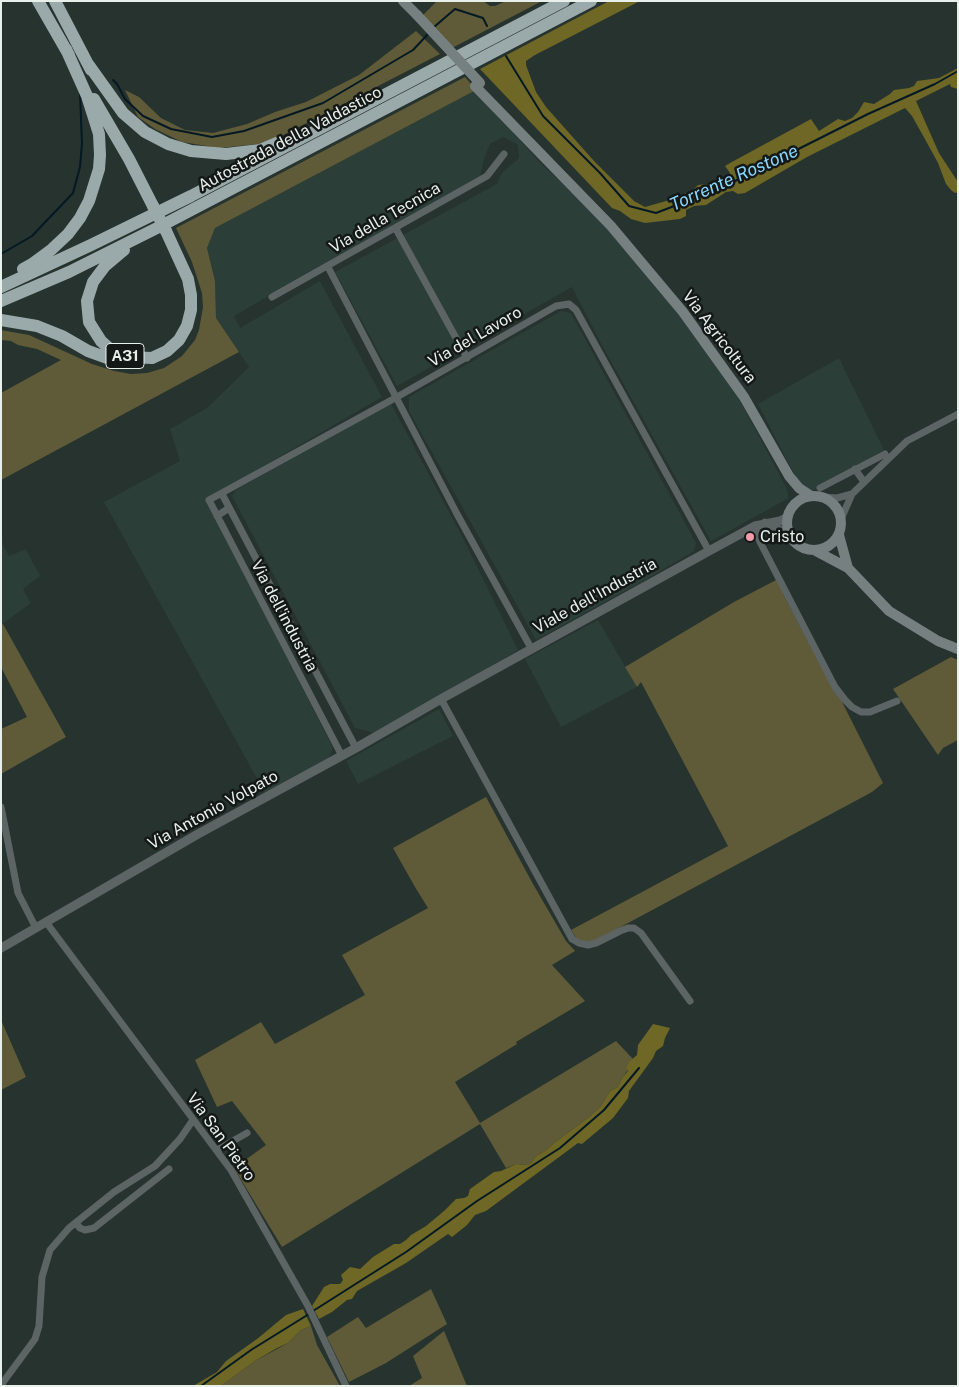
<!DOCTYPE html>
<style>
body{margin:0}
#map{position:relative;width:959px;height:1387px;overflow:hidden;background:#27332e;font-family:"Public Sans",sans-serif}
canvas{display:block}
.frame{position:absolute;inset:0;border:2px solid #e8f0ec;pointer-events:none}
</style>
<div id="map">
<canvas width="959" height="1387"></canvas>
<div class="frame"></div>
</div>
<script>
const context = document.querySelector('canvas').getContext('2d');
context.lineJoin = 'round';
function paint(path, color) {
  context.fillStyle = color;
  context.fill(path, 'evenodd');
}
function shape(rows) {
  const path = new Path2D();
  for (const r of rows) {
    if (r.length === 3) {
      path.moveTo(r[0] + r[2], r[1]);
      path.arc(r[0], r[1], r[2], 0, 2 * Math.PI);
      continue;
    }
    path.moveTo(r[0], r[1]);
    for (let i = 2; i < r.length; i += 2) path.lineTo(r[i], r[i + 1]);
  }
  return path;
}
function stroke(path, color, width, dash) {
  context.strokeStyle = color;
  context.lineWidth = width;
  context.lineCap = dash ? 'butt' : 'round';
  context.setLineDash(dash || []);
  context.stroke(path);
}
function label(font, color, halo, rows, align = 'center') {
  context.font = font + ' "Public Sans",sans-serif';
  context.lineWidth = 5;
  context.setLineDash([]);
  context.textBaseline = 'middle';
  context.strokeStyle = halo;
  context.fillStyle = color;
  for (const [text, x, y, turn = 0] of rows) {
    context.save();
    context.translate(x, y);
    context.rotate((+turn || 0) * Math.PI / 180);
    context.textAlign = isNaN(turn) ? turn : align;
    if (halo) context.strokeText(text, 0, 0);
    context.fillText(text, 0, 0);
    context.restore();
  }
}
paint(shape([
 [476,90,541,164,600,216,720,363,786,487,789,498,711,541,604,349,572,287,397,386,335,272,497,184,502,173,519,158,518,145,503,137,490,144,485,156,480,176,234,316,240,328,320,281,382,397,207,499,333,748,329,758,265,793,104,502,180,461,170,429,207,408,249,367,216,318,215,281,207,248,215,228],
 [561,311,571,313,696,543,694,551,647,579,536,640,409,411,409,397],
 [839,358,884,450,812,491,801,487,758,404],
 [390,402,463,538,518,650,472,678,374,733,355,728,232,496,236,490],
 [1,541,9,556,26,549,40,576,23,589,31,603,1,625],
 [598,620,637,687,561,727,525,659],
 [439,709,453,736,358,784,346,761]
]), '#2b3e37');
paint(shape([
 [437,1,483,1,490,6,495,6,506,1,542,1,452,48,421,17],
 [416,31,440,54,268,143,219,148,182,142,155,129,138,117,125,90,139,97,161,118,185,130,213,133,247,124,275,112,306,102,359,75],
 [465,77,476,90,215,228,207,248,215,281,216,318,239,352,1,480,1,393,61,360,37,349,18,345,11,341,1,340,1,330,29,335,92,364,114,371,131,374,147,373,164,368,182,356,195,340,199,330,203,307,202,293,192,262,176,228],
 [778,579,783,594,834,691,840,698,883,783,872,792,589,944,578,941,571,930,728,846,641,682,637,687,625,667,734,602],
 [3,624,66,737,1,774,1,729,27,717,1,667,1,625],
 [951,657,958,660,958,740,943,748,938,755,893,689],
 [486,797,533,884,566,941,575,951,552,965,585,1001,516,1042,517,1044,455,1082,480,1123,616,1041,633,1059,626,1068,628,1070,622,1078,618,1087,610,1091,601,1106,589,1117,554,1143,545,1151,536,1156,533,1161,528,1165,516,1164,506,1168,480,1124,282,1247,234,1168,266,1145,232,1101,217,1107,195,1060,261,1022,275,1044,365,995,342,955,428,908,415,887,393,848],
 [1,1020,26,1077,1,1090],
 [431,1289,447,1324,386,1363,349,1382,327,1337,358,1317,366,1328],
 [311,1326,317,1345,340,1386,221,1386,255,1361,288,1343,301,1330],
 [444,1331,467,1386,409,1386,422,1378,413,1356]
]), '#5f5b38');
paint(shape([
 [609,1,640,1,535,55,526,61,526,65,536,92,546,107,594,161,634,201,645,207,673,199,693,190,698,185,707,184,726,177,730,173,725,166,730,163,811,119,819,131,838,119,845,121,852,118,858,112,864,102,874,104,890,94,894,90,909,88,914,86,917,81,939,78,958,68,958,89,951,87,950,84,916,101,939,153,958,182,958,192,955,193,951,190,946,184,938,163,926,141,912,116,905,108,807,157,745,193,738,194,733,191,726,192,706,205,694,206,686,210,686,216,680,219,645,223,631,219,620,211,612,208,480,69],
 [653,1024,670,1028,665,1038,663,1046,656,1051,653,1058,629,1091,628,1098,613,1118,582,1144,578,1143,574,1146,486,1211,475,1215,467,1225,452,1237,448,1234,406,1263,357,1291,352,1299,347,1300,332,1312,319,1319,312,1306,324,1287,330,1284,340,1284,343,1280,341,1275,350,1267,360,1269,373,1257,394,1244,400,1244,406,1240,411,1235,426,1226,444,1211,456,1199,464,1198,468,1196,470,1189,494,1172,501,1171,516,1164,528,1165,533,1161,536,1156,545,1151,554,1143,589,1117,601,1106,610,1091,618,1087,622,1078,628,1071,626,1068,629,1062,637,1055,638,1045],
 [303,1309,311,1326,301,1330,288,1343,277,1348,255,1361,221,1386,193,1386,217,1372,226,1361,257,1339,286,1315]
]), '#6e6726');
stroke(shape([
 [434,27,455,9,483,18,487,26],
 [506,56,543,116,600,173,629,206,656,213,721,188,868,114,935,84,958,71],
 [113,80,117,84,125,99,143,116,171,129,212,137,244,131,323,103,413,50,429,33],
 [1,254,32,236,73,193,80,167,82,143,80,94],
 [313,1311,406,1252,477,1201,560,1148,604,1110,639,1068],
 [201,1386,251,1350,309,1314]
]), '#041923', 2);
stroke(shape([
 [396,229,467,358],
 [328,267,457,514,531,648],
 [272,297,487,176,504,154],
 [855,469,864,482],
 [820,488,885,454],
 [222,494,356,748],
 [821,497,837,498,852,494],
 [217,516,229,508],
 [841,519,852,494,907,441,958,414],
 [755,526,760,542,835,687,845,700,852,707,861,712,870,712,897,701],
 [441,699,572,939,579,943,588,945,596,943,620,931,628,928,634,928,641,933,690,1001],
 [342,756,209,500,397,397,556,306,569,304,576,310,709,551],
 [1,807,18,893,36,928],
 [46,922,231,1170,308,1306,346,1386],
 [217,1150,247,1133],
 [76,1223,80,1228,85,1230,94,1228,169,1169],
 [1,1385,35,1339,39,1326,42,1277,50,1250,69,1228,114,1192,155,1166,180,1139,193,1120]
]), '#5d6464', 7);
stroke(shape([
 [765,523,782,531,797,545],
 [1,948,198,834,356,748,441,699,709,551,755,526,780,521,788,517]
]), '#5d6464', 9);
stroke(shape([
 [403,1,417,15],
 [475,86,611,226,683,312,744,397,789,476,799,488,811,496],
 [814,523,27],
 [839,535,848,568],
 [816,551,848,568,889,611,938,641,958,649]
]), '#768081', 10);
stroke(shape([
 [38,1,69,55],
 [55,1,91,70],
 [88,64,123,113,145,132,168,144,191,151,226,154,260,150,279,142],
 [94,99,129,159,153,206],
 [124,250,105,266,93,282,87,301,89,322,101,341,112,351,127,357,152,358,167,351,179,340,187,326,191,310,191,295,188,279,166,231],
 [23,269,32,264,51,250,68,234,80,218,89,201,99,169,100,155,99,134,87,96,66,49],
 [1,287,91,245,191,196,564,1],
 [1,301,69,272,157,228,591,1],
 [1,320,37,326,62,336,88,351,113,360,125,363]
]), '#9aaaab', 12);
stroke(shape([
 [417,15,480,83]
]), '#768081', 10);
stroke(shape([
 [153,206,166,231]
]), '#9aaaab', 12);
for (const [x, y, r, color] of [
 [750,537,5,"#f39aac"]
]) {
  const dot = new Path2D();
  dot.arc(x, y, r, 0, 2 * Math.PI);
  context.fillStyle = color;
  context.fill(dot);
  stroke(dot, '#141917', 2);
}
for (const [x, y, w] of [
 [125,356,38]
]) {
  const box = new Path2D();
  box.roundRect(x - w / 2, y - 12.5, w, 25, 4);
  context.fillStyle = '#141917';
  context.fill(box);
  stroke(box, '#e8f0ec', 1);
}
label('bold 15px', '#e8f0ec', null, [
 ["A31",125,356]
]);
label('16px', '#e8f0ec', '#141917', [
 ["Autostrada della Valdastico",290,139,-28],
 ["Via della Tecnica",385,218,-30],
 ["Via del Lavoro",475,337,-30],
 ["Via Agricoltura",719,337,53],
 ["Viale dell'Industria",595,596,-29],
 ["Via dell'industria",284,616,62],
 ["Via Antonio Volpato",213,810,-29],
 ["Via San Pietro",221,1137,54]
]);
label('16px', '#e8f0ec', '#141917', [
 ["Cristo",760,537]
], 'left');
label('italic 18px', '#8ad6fc', '#141917', [
 ["Torrente Rostone",734,178,-24]
]);
</script>
